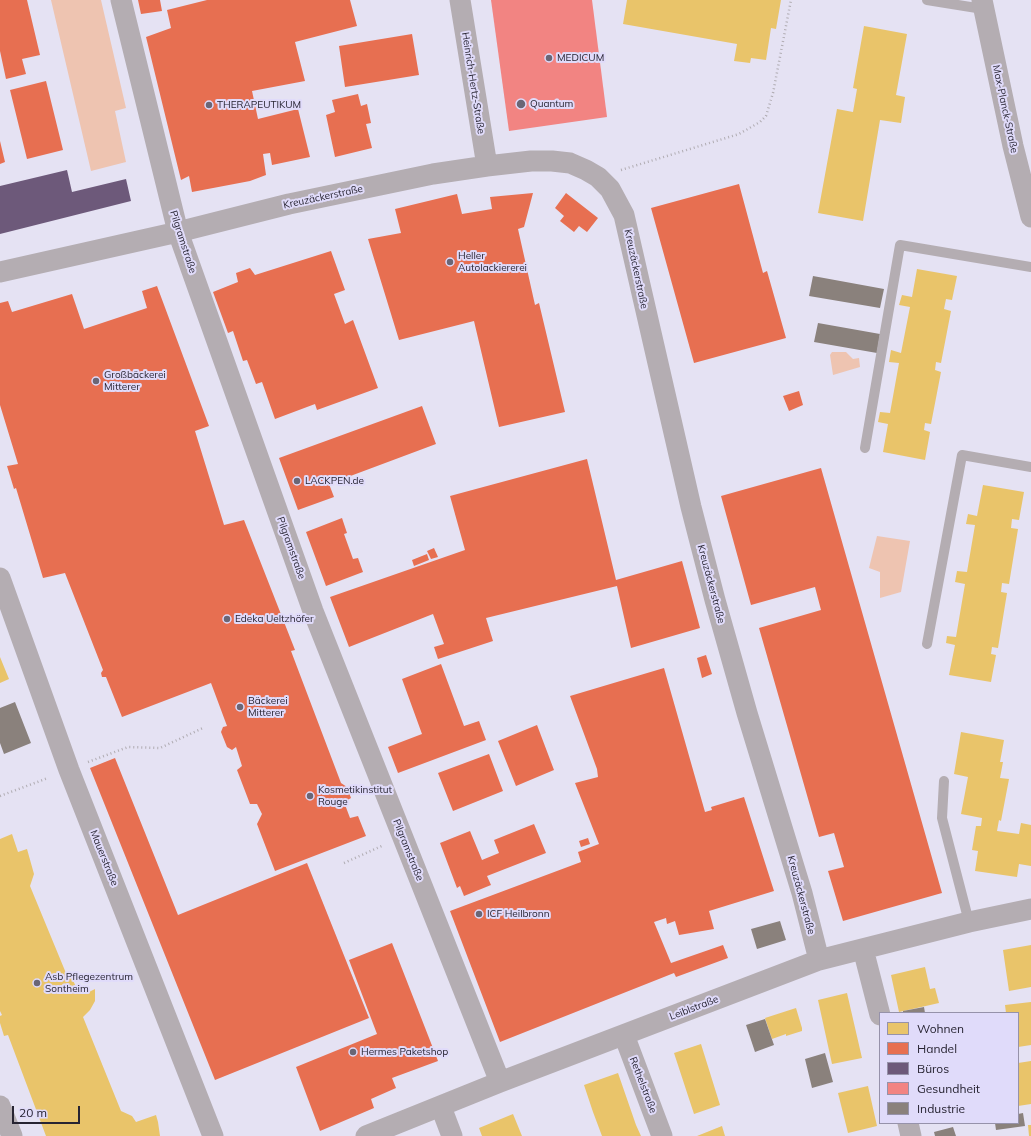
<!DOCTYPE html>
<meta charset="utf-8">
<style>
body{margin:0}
#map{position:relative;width:1031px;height:1136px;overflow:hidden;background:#e5e2f3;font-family:Mulish,sans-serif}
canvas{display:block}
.legend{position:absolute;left:879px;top:1012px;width:140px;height:112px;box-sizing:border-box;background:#e0dbfa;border:1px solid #9692aa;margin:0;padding:5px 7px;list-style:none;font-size:12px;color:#272432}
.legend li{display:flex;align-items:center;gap:8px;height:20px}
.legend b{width:20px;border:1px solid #9692aa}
.scale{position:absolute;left:12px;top:1106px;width:68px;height:18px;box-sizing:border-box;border:2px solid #272432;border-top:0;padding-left:5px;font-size:12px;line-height:14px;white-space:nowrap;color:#272432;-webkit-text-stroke:3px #e0dbfa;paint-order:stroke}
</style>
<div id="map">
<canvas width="1031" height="1136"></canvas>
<ul class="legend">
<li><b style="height:11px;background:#e9c46a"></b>Wohnen</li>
<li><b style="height:11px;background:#e76f51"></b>Handel</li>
<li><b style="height:11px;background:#6d597a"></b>Büros</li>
<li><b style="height:11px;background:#f28482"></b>Gesundheit</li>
<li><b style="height:11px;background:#8a817c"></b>Industrie</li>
</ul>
<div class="scale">20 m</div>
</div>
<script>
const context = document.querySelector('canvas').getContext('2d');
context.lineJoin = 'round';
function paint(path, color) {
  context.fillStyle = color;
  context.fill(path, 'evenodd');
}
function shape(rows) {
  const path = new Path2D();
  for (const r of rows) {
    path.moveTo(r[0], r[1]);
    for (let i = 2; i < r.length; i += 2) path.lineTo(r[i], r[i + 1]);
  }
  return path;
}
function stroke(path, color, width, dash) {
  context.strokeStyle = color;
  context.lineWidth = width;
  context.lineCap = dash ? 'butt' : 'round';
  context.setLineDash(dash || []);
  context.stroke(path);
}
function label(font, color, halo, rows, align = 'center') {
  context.font = font + ' Mulish,sans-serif';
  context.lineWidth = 4;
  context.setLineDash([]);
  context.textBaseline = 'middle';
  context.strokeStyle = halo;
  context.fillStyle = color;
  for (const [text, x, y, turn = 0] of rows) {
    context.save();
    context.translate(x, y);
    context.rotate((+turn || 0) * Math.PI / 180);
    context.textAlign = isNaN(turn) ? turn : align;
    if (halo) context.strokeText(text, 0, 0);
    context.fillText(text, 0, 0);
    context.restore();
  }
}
paint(shape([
 [51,0,101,0,126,108,115,111,126,162,91,171],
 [832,352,846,352,853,359,859,358,860,367,833,375,830,355],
 [877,536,910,541,901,592,880,598,880,572,869,568]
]), '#eec4b1');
paint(shape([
 [627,0,781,0,776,29,771,28,766,60,751,58,750,63,734,61,737,44,623,24],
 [864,26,907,34,896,95,905,97,901,123,880,120,863,221,818,213,837,109,853,112,857,89,853,88],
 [917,269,957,276,952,300,946,299,944,309,951,311,941,363,936,362,935,370,941,372,931,424,925,423,924,430,930,432,925,460,883,452,888,424,878,422,880,412,890,413,899,363,889,362,891,350,901,353,910,307,899,305,902,295,912,297],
 [983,485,1024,492,1019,520,1012,519,1011,528,1018,529,1009,584,1002,583,1001,592,1007,593,998,648,992,647,991,654,996,655,991,682,949,675,955,645,946,643,947,636,956,637,965,584,955,582,957,571,967,572,975,525,966,524,968,514,977,516],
 [0,657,9,679,0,683],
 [961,732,1004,740,1000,762,1003,762,1000,778,1009,779,1001,821,999,820,997,831,1019,834,1021,823,1031,825,1031,866,1019,864,1017,877,975,871,978,851,972,850,976,826,981,826,982,818,961,814,968,777,954,774],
 [12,834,18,852,27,849,34,874,30,886,68,978,72,978,76,987,89,992,95,989,95,1001,90,1010,83,1017,121,1111,132,1116,136,1122,156,1115,158,1122,160,1136,46,1136,8,1035,4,1036,0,1023,0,1016,2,1015,0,1011,0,839],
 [1031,945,1031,987,1009,991,1003,950],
 [925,967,930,989,935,988,939,1003,899,1012,891,975],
 [847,993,862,1058,832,1064,818,1000],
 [1031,1002,1031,1045,1018,1047,1018,1013,1006,1013,1005,1005],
 [796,1008,802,1028,802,1031,786,1036,786,1034,772,1039,765,1018],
 [701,1044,720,1105,694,1114,674,1053],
 [1031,1061,1031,1104,1018,1106,1018,1063],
 [618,1073,636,1125,641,1136,602,1136,593,1112,584,1085],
 [868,1086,877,1126,848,1133,838,1093],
 [513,1114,522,1136,482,1136,479,1128],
 [1028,1125,1031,1125,1031,1136,1029,1136],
 [722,1126,725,1136,697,1136]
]), '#e9c46a');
paint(shape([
 [0,0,27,0,40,55,22,59,26,74,6,79,0,51],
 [138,0,160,0,162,11,141,14],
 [207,0,350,0,357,26,295,42,305,81,252,91,258,119,298,109,310,157,272,165,270,153,263,154,266,175,250,181,192,192,189,176,181,180,146,37,171,28,167,10],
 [412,34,419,75,345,87,339,46],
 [46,81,63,150,27,159,10,90],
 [358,94,361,106,367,104,371,123,366,124,372,148,335,157,326,115,335,112,332,100],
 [0,141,5,162,0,164],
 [739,184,763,273,767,271,786,338,694,363,651,208],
 [533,193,524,227,518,229,535,305,539,303,565,412,499,427,474,321,399,340,368,239,401,233,395,209,457,194,462,214,492,209,490,197],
 [566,193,598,218,587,232,579,226,574,232,560,221,564,216,555,208],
 [331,251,345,290,334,294,345,324,353,320,378,388,317,410,315,404,275,419,262,382,256,384,247,360,243,361,233,331,228,333,213,292,238,282,236,273,250,268,255,275],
 [157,286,209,426,195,431,224,525,244,520,295,650,291,651,341,783,347,787,351,798,344,802,350,818,358,816,366,836,275,871,257,824,262,814,257,804,250,804,237,770,242,766,236,747,232,750,227,747,221,732,223,727,227,726,211,683,122,717,106,677,102,677,101,673,103,670,65,573,43,578,16,488,14,489,7,466,18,464,0,405,0,303,8,301,12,312,72,294,84,329,147,308,142,291],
 [799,391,803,405,789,411,783,396],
 [422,406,436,444,329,484,334,497,298,510,279,458],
 [587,459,616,580,682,561,700,628,631,648,617,586,486,618,493,641,438,659,434,647,444,644,433,614,349,647,330,597,465,550,450,496],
 [821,468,942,893,843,921,828,871,844,867,834,833,819,837,759,628,821,610,815,587,751,605,721,496],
 [342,518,347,533,344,534,353,559,358,558,363,572,326,586,306,532],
 [434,548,438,557,431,559,427,551],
 [427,554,429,560,414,566,412,560],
 [706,655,712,674,702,678,697,658],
 [441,664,464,726,479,721,486,740,398,773,388,747,422,734,402,679],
 [664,668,705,812,712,810,711,807,744,797,774,891,709,911,714,929,679,935,675,921,667,924,666,918,654,922,671,963,723,945,728,958,676,977,674,973,500,1042,450,911,581,862,578,852,599,844,575,783,598,777,597,769,570,696],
 [537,725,554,770,516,786,498,741],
 [489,754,503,791,453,811,438,773],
 [115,758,178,915,307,863,369,1018,215,1080,90,768],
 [534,824,546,853,487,876,491,885,464,896,460,886,457,888,440,843,470,831,482,860,499,853,494,840],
 [588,838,590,844,581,847,579,841],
 [392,943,438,1061,392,1078,396,1088,371,1099,374,1108,320,1131,296,1067,377,1034,349,960]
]), '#e76f51');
paint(shape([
 [67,170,72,192,126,179,131,201,0,234,0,186]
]), '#6d597a');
paint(shape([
 [491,0,592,0,607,117,509,131]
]), '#f28482');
paint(shape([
 [813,276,884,289,880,308,809,296],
 [818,323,880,334,877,353,814,342],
 [15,702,31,743,4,754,0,743,0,708],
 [780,921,786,940,757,949,751,929],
 [924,1007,925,1013,903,1013,903,1011],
 [765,1019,774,1045,755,1052,746,1025],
 [825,1053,833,1082,812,1088,805,1059],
 [1023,1113,1025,1126,996,1130,995,1123,1018,1123,1018,1114],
 [953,1127,956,1136,935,1136,934,1132]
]), '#8a817c');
stroke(shape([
 [621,170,739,134,760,122,766,116,773,93,791,0],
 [88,762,128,747,160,748,203,728],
 [0,796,48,778],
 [344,863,384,845]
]), '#b0acb2', 2.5, [1, 3]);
stroke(shape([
 [927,0,983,9],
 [865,448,900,245,1031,267],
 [927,644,962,455,1031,467],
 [944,781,942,818,969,922]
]), '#b4adb2', 10);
stroke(shape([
 [121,0,178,232,313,611,500,1082],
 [460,0,487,166],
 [982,0,1013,146,1031,217],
 [0,272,178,232,289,204,433,174,487,166,531,161,552,161,570,163,586,170,598,177,610,189,624,215,691,507,715,600,747,713,802,893,819,960],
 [0,578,69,770,213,1136],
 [863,949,880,1015],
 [624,1035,662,1136],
 [0,1106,12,1136],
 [441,1107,452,1136],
 [908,1123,911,1136],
 [366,1136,500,1082,819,960,969,922,1031,909]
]), '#b4adb2', 21);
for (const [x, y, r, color] of [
 [549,58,4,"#6a6676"],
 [521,104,5,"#6a6676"],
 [209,105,4,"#6a6676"],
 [450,262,4,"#6a6676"],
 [96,381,4,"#6a6676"],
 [297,481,4,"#6a6676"],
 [227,619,4,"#6a6676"],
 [240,707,4,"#6a6676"],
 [310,796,4,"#6a6676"],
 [479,914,4,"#6a6676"],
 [37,983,4,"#6a6676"],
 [353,1052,4,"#6a6676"]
]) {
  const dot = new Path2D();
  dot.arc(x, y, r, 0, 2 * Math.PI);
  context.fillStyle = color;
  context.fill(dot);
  stroke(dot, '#e0dbfa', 1.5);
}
label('10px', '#272432', '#e0dbfa', [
 ["MEDICUM",557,58],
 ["Quantum",530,104],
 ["THERAPEUTIKUM",217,105],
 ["Heller",458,256],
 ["Autolackiererei",458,268],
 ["Großbäckerei",104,375],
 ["Mitterer",104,387],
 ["LACKPEN.de",305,481],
 ["Edeka Ueltzhöfer",235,619],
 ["Bäckerei",248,701],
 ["Mitterer",248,713],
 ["Kosmetikinstitut",318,790],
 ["Rouge",318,802],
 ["ICF Heilbronn",487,914],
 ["Asb Pflegezentrum",45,977],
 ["Sontheim",45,989],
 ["Hermes Paketshop",361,1052]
], 'left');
label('10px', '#272432', '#e0dbfa', [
 ["Heinrich-Hertz-Straße",473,83,81],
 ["Max-Planck-Straße",1005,109,78],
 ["Kreuzäckerstraße",323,197,-12],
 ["Pilgramstraße",183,242,72],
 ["Kreuzäckerstraße",636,269,78],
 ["Pilgramstraße",291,548,70],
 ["Kreuzäckerstraße",711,584,75],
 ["Pilgramstraße",408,850,68],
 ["Mauerstraße",104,858,68],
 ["Kreuzäckerstraße",801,895,75],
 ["Leiblstraße",694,1008,-21],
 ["Rethelstraße",643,1085,69]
]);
</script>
